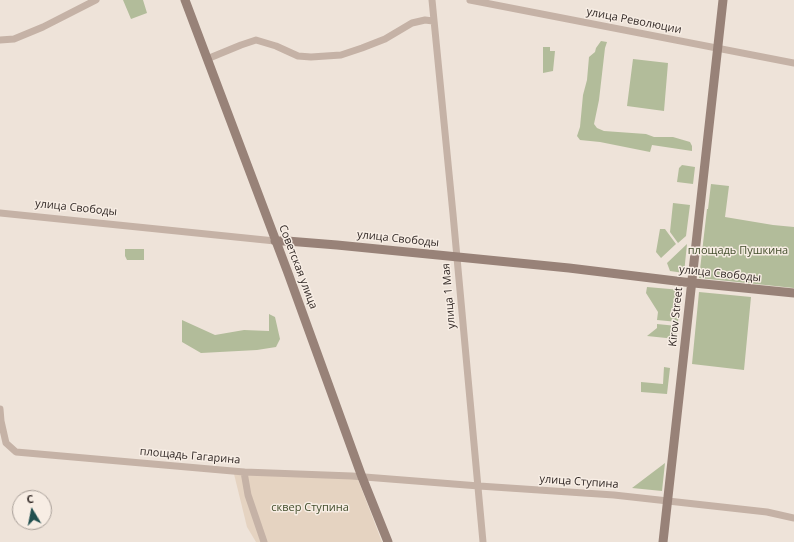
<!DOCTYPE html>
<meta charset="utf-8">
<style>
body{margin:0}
#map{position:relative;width:794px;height:542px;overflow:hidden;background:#eee3d9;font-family:"Open Sans",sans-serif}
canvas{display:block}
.north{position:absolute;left:12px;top:490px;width:40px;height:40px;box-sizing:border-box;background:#f7ede4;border:1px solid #a89f98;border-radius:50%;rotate:350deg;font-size:11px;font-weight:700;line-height:16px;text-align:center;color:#322926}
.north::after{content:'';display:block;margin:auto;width:14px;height:18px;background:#204f4f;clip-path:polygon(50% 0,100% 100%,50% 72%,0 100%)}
</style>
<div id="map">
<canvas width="794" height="542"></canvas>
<div class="north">С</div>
</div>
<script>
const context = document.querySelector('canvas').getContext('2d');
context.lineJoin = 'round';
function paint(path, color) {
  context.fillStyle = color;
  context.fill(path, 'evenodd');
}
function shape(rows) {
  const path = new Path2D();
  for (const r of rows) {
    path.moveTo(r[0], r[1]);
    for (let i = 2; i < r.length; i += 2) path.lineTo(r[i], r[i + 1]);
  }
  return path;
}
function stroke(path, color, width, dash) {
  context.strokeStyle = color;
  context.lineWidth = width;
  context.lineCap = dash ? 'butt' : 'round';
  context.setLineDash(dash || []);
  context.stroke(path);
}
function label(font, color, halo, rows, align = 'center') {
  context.font = font + ' "Open Sans",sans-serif';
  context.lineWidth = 3;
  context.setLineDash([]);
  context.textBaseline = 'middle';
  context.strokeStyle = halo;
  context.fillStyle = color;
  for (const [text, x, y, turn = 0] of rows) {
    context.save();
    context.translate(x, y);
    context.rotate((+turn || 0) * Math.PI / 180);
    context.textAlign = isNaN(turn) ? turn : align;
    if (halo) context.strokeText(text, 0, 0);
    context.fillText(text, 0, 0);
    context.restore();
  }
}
paint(shape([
 [123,0,143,0,147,13,131,19],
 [601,41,607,42,605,48,599,100,594,124,597,128,604,131,646,134,654,137,673,137,690,142,692,146,692,151,652,145,650,152,600,142,580,140,577,136,580,127,583,95,587,80,589,57,595,52,596,48],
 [543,47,550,47,550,51,555,51,553,71,543,73],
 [633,59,668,63,664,111,627,106],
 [682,165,695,167,693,184,677,182,679,168],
 [711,184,729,186,725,217,773,225,794,227,794,288,699,278,707,209,708,209],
 [673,203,690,205,686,236,678,243,670,232],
 [660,229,665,229,676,244,661,258,656,252],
 [687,244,684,273,670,271,667,263],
 [125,249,144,249,144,260,127,260,125,256],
 [647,287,681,290,678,322,657,320,658,312,646,293],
 [699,292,751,297,744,370,692,364],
 [269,314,275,317,280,339,276,347,257,350,201,353,182,342,182,320,215,335,244,330,269,331],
 [657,324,677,326,676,339,647,336,657,328],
 [664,367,670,368,667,394,641,392,641,382,663,384],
 [665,463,662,491,632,488]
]), '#b2bc9a');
paint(shape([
 [234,474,357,477,382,542,256,542,247,527]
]), '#e5d3c1');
stroke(shape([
 [432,0,453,214,483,542],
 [470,0,794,63],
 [0,40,14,39,43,27,96,0],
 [207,59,241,45,256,40,276,46,298,56,311,57,341,55,362,48,385,39,412,23,425,20,433,21],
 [0,213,275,241],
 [0,409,1,421,6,443,16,452,244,472,352,476,479,486,614,495,767,512,794,518],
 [244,472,248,495,264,542]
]), '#c5b2a6', 7);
stroke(shape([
 [185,0,288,273,362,477,388,542],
 [275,241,287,241,337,245,569,268,684,282,794,293],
 [663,542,723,0]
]), '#988278', 9);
label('11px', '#322926', '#f7ede4', [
 ["улица Революции",634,21,11],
 ["улица Свободы",76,208,6],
 ["улица Свободы",398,239,6],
 ["Советская улица",298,267,69],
 ["улица Свободы",720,274,6],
 ["улица 1 Мая",449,296,-95],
 ["Kirov Street",676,317,-84],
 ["площадь Гагарина",190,456,5],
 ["улица Ступина",579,482,4]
]);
label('11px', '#434e2c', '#f7ede4', [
 ["площадь Пушкина",738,251],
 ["сквер Ступина",310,508]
]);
</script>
